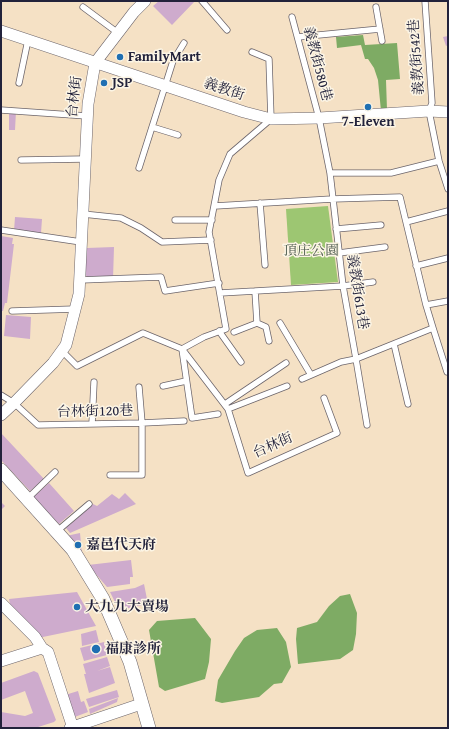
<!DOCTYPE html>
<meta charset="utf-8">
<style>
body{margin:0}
#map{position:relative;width:449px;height:729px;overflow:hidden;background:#f5e1c5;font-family:"Gentium Book Plus",serif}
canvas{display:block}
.frame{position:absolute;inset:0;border:2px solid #22223b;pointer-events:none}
</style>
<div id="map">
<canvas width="449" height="729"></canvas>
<div class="frame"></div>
</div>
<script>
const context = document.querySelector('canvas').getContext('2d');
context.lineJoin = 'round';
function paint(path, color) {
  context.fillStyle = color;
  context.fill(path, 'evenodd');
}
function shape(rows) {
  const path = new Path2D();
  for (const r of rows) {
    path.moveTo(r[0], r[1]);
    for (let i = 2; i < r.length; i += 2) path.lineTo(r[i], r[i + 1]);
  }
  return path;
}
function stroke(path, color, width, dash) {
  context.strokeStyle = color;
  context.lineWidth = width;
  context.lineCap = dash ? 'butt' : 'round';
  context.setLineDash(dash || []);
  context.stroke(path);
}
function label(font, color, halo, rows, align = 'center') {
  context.font = font + ' "Gentium Book Plus","Noto Serif TC",serif';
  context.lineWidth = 3;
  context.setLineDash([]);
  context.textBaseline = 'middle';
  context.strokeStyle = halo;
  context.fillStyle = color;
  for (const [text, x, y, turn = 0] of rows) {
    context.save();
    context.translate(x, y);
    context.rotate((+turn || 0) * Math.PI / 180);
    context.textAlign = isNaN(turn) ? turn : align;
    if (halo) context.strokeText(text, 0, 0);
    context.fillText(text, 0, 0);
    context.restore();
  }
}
paint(shape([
 [328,206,338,282,291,285,286,209]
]), '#9dc672');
paint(shape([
 [363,35,365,45,397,43,400,79,386,80,387,110,381,111,378,80,374,68,368,59,365,59,361,45,337,48,336,37],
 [350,594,357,613,356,634,353,650,340,659,298,664,296,639,297,628,317,622,329,606,340,596],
 [195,618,211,639,209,662,205,679,165,691,159,687,149,630,157,621],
 [277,628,286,642,291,667,282,683,274,684,259,697,222,703,215,701,218,680,235,651,244,638,257,630]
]), '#7eab64');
paint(shape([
 [159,1,195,1,172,25,153,6],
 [448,36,448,45,446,46,443,37],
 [9,111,16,111,15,130,9,130],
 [15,217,42,219,41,233,14,231],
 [1,236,13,238,12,244,14,244,7,303,5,303,3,311,1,311],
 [114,247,113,279,88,278,85,274,87,248],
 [6,315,31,317,30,339,4,336],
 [1,433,44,479,30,491,1,460],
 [49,483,74,511,59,524,33,497],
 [125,493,136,504,70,533,66,528,93,504,97,506,112,494,119,499],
 [1,502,5,506,1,510],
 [80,533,82,554,66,536],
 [131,560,133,577,130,577,130,584,107,587,88,565],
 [144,584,148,604,119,610,110,592,135,588],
 [77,592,96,626,38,638,11,609,9,599],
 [96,630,99,642,82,646,81,634],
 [104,642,107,655,84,661,80,648],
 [107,657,110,666,97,671,110,667,115,683,89,693,84,674,86,674,83,664],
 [34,671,38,673,56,720,54,722,35,728,1,728,1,712,25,716,33,713,25,691,1,700,1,683],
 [117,690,119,697,89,707,86,699],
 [78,691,81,702,84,701,88,712,72,718,65,695],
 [118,698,117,702,90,714,89,709]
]), '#ceabcd');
const service = shape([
 [202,1,227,30],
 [425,1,432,103,429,111,439,161,448,189],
 [83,7,118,33],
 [376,7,382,41],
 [292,17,319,118,330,173,343,286,356,359,341,362,302,379],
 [298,37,380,29],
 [19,83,28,40],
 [1,110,87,116],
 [152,127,178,135],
 [21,160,85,159],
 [139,168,173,61,184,43],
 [330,173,391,173,439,161],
 [260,203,265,265],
 [215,206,332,199,400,197,426,305,433,328,356,359,367,425],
 [83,214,121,218,141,228,162,242,211,240],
 [175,220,212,220],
 [406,222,448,211],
 [336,229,381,225],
 [1,230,81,242],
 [339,253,385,247],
 [416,266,448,258],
 [80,280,161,277,165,291,219,283],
 [255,291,257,323,266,327,269,341],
 [220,293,343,286,373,282],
 [426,305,448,301],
 [12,311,75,309],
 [280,323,311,375],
 [433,328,447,372],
 [219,331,241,362],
 [234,332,257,323],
 [394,344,408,404],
 [62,351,77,366,143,333,182,349,228,409,287,386],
 [163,386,186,381],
 [1,395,14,403,38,425,142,423,184,421],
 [225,404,286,363],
 [228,409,248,473,337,433,324,398],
 [218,414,192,418,182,349,204,337,226,329,209,232,219,180,230,154,271,119,269,59,252,52],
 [92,424,94,382],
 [110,475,142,475,142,423,139,387],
 [27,499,55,472],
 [56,532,89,504]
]);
const minor = shape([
 [1,31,244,112,271,119,319,118,429,111,448,112],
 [1,415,14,403,53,363,66,345,79,294,88,104,95,63,134,12,145,1],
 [1,603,35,637,42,648,48,652,73,728],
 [1,661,42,648],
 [70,728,141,704]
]);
const tertiary = shape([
 [1,470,73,550,103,599,130,662,149,728]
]);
stroke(service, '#6c656b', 7);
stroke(minor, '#6c656b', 12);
stroke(tertiary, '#6c656b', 14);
stroke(service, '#fff', 5.5);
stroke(minor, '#fff', 11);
stroke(tertiary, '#fff', 13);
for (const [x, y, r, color] of [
 [120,57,4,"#1f6fb2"],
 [104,83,4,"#1f6fb2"],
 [368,107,4,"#1f6fb2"],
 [78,545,4,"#1f6fb2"],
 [77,607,4,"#1f6fb2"],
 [96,649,5,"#1f6fb2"]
]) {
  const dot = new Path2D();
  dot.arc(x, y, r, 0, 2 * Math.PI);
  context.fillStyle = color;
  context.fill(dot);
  stroke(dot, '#fcf5e5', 1.5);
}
label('bold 14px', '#22223b', '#fcf5e5', [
 ["FamilyMart",128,57],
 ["JSP",112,83],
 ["7-Eleven",368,122,"center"],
 ["嘉邑代天府",86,545],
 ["大九九大賣場",85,607],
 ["福康診所",105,649]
], 'left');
label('14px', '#22223b', '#fcf5e5', [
 ["義教街542巷",417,57,-94],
 ["義教街580巷",317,64,75],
 ["義教街",224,90,18],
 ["台林街",75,97,-83],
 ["義教街613巷",357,292,81],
 ["台林街120巷",95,412,-1],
 ["台林街",273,446,-24]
]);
label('14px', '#4d5b4e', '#fcf5e5', [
 ["頂庄公園",311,251]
]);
</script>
